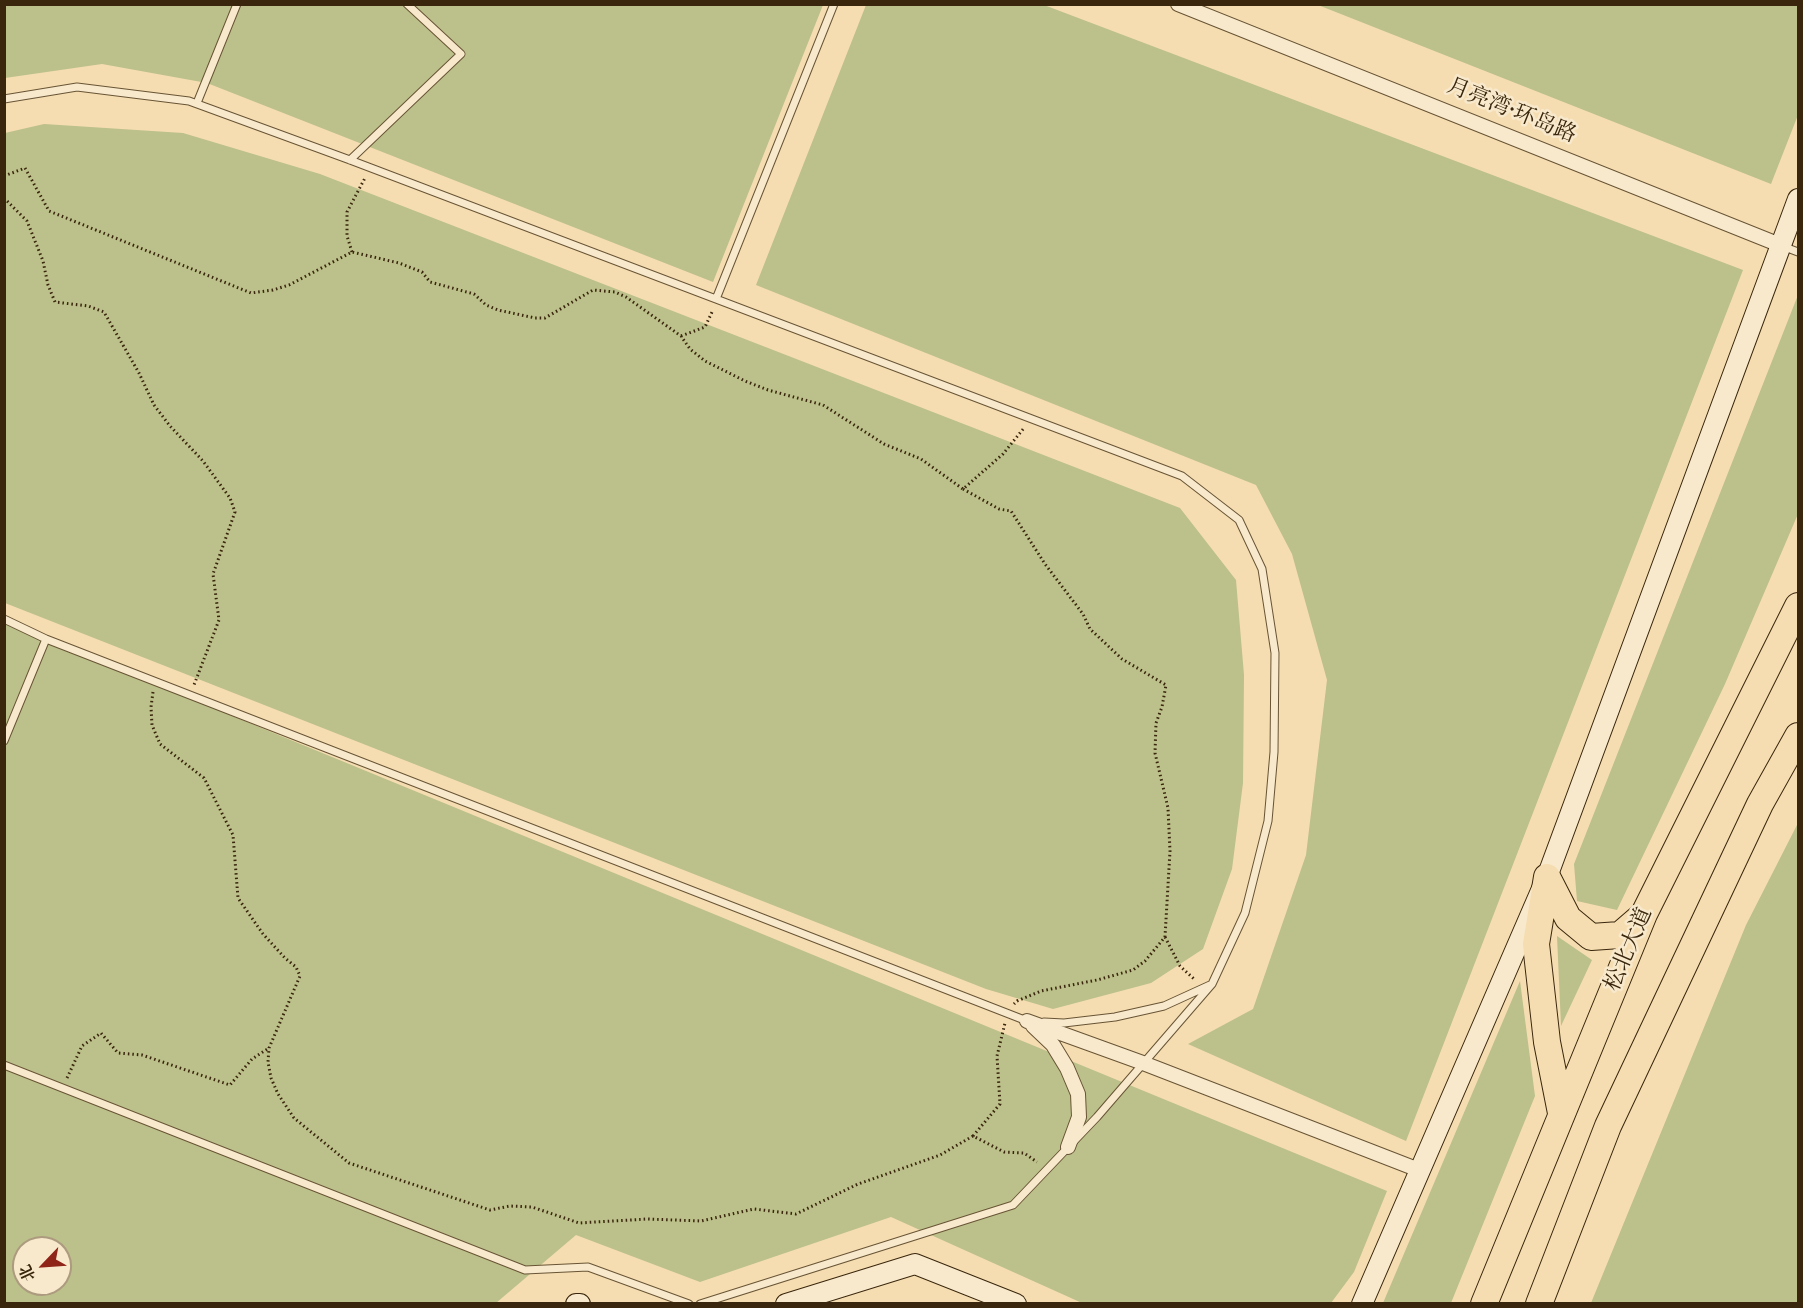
<!DOCTYPE html>
<meta charset="utf-8">
<style>
body{margin:0}
#map{position:relative;width:1803px;height:1308px;overflow:hidden;background:#f5ddb1;font-family:"IM FELL DW Pica","Noto Serif SC",serif}
canvas{display:block}
.frame{position:absolute;inset:0;border:6px solid #39260c;pointer-events:none}
.north{position:absolute;left:12px;top:1236px;width:60px;height:60px;box-sizing:border-box;background:#f8e9cc;border:2px solid #ac9b7f;border-radius:50%;rotate:245deg;font-size:16px;font-weight:700;line-height:24px;text-align:center;color:#39260c}
.north::after{content:'';display:block;margin:auto;width:21px;height:27px;background:#8f2418;clip-path:polygon(50% 0,100% 100%,50% 72%,0 100%)}
</style>
<div id="map">
<canvas width="1803" height="1308"></canvas>
<div class="frame"></div>
<div class="north">北</div>
</div>
<script>
const context = document.querySelector('canvas').getContext('2d');
context.lineJoin = 'round';
function paint(path, color) {
  context.fillStyle = color;
  context.fill(path, 'evenodd');
}
function shape(rows) {
  const path = new Path2D();
  for (const r of rows) {
    path.moveTo(r[0], r[1]);
    for (let i = 2; i < r.length; i += 2) path.lineTo(r[i], r[i + 1]);
  }
  return path;
}
function stroke(path, color, width, dash) {
  context.strokeStyle = color;
  context.lineWidth = width;
  context.lineCap = dash ? 'butt' : 'round';
  context.setLineDash(dash || []);
  context.stroke(path);
}
function label(font, color, halo, rows, align = 'center') {
  context.font = font + ' "IM FELL DW Pica","Noto Serif SC",serif';
  context.lineWidth = 5;
  context.setLineDash([]);
  context.textBaseline = 'middle';
  context.strokeStyle = halo;
  context.fillStyle = color;
  for (const [text, x, y, turn = 0] of rows) {
    context.save();
    context.translate(x, y);
    context.rotate((+turn || 0) * Math.PI / 180);
    context.textAlign = isNaN(turn) ? turn : align;
    if (halo) context.strokeText(text, 0, 0);
    context.fillText(text, 0, 0);
    context.restore();
  }
}
paint(shape([
 [4,5,823,5,713,282,207,83,102,64,5,78],
 [866,5,1044,5,1743,270,1406,1141,1188,1044,1253,1009,1306,855,1327,680,1292,554,1256,485,756,285],
 [1318,5,1798,5,1798,115,1771,184],
 [44,124,183,133,320,174,1180,508,1236,580,1244,675,1243,783,1232,869,1203,949,1151,983,1053,1009,986,989,5,603,5,133],
 [1798,295,1798,514,1725,684,1617,910,1577,901,1574,864],
 [4,622,1387,1191,1354,1272,1331,1303,1082,1303,891,1217,700,1282,576,1235,496,1303,5,1303],
 [24,1248,60,1248,60,1284,24,1284],
 [1798,823,1798,1303,1591,1303,1746,925],
 [1557,936,1592,960,1561,1026],
 [1520,981,1535,1096,1451,1303,1383,1303]
]), '#bcc08b');
const lane = shape([
 [4,99,77,87,189,101,350,160,1182,476,1239,520,1262,569,1275,653,1274,752,1268,821,1245,913,1212,984,1097,1117,1013,1205,700,1304],
 [197,103,237,4],
 [350,160,461,54,407,4],
 [1782,246,1798,252],
 [716,299,834,4],
 [4,619,46,639,1027,1021],
 [4,741,46,639],
 [1044,1022,1064,1023,1115,1017,1164,1006,1210,985],
 [4,1065,525,1270,588,1267,689,1304]
]);
const street = shape([
 [1178,4,1780,245],
 [1027,1021,1143,1063,1419,1170],
 [1033,1026,1053,1045,1067,1068,1078,1094,1079,1117,1068,1147]
]);
const secondary = shape([
 [576,1304,580,1304],
 [786,1304,915,1264,1016,1304],
 [1362,1304,1547,877,1798,199]
]);
const highway = shape([
 [1547,877,1536,944,1547,1042,1561,1113],
 [1547,877,1568,918,1591,937,1620,935,1642,916],
 [1484,1304,1644,914,1798,606],
 [1539,1304,1608,1126,1760,804,1798,736]
]);
stroke(lane, '#685435', 9);
stroke(street, '#685435', 16);
stroke(secondary, '#39260c', 22);
stroke(highway, '#39260c', 28);
stroke(shape([
 [4,176,25,168,49,211,251,293,273,290,289,285,352,252,399,263,422,272,430,282,474,294,486,305,498,310,535,318,545,318,593,290,615,292,626,297,681,336,690,349,705,361,745,381,768,390,823,405,884,444,921,459,963,489,1003,454,1024,428],
 [4,198,27,221,43,261,48,285,55,302,88,306,104,312,139,373,154,405,170,426,203,461,230,498,235,512,213,574,219,620,194,685],
 [352,252,347,236,347,212,365,178],
 [681,336,705,327,713,310],
 [963,489,999,509,1011,511,1045,564,1083,614,1090,629,1122,659,1166,685,1162,707,1156,723,1155,753,1168,808,1170,851,1165,937,1145,961,1133,970,1097,980,1041,991,1017,1001,1014,1004],
 [153,692,151,707,152,725,160,744,204,778,233,835,238,898,263,934,285,958,296,967,300,976,269,1048,268,1062,271,1078,278,1094,294,1118,349,1163,490,1210,510,1206,532,1207,579,1223,647,1219,701,1221,754,1209,796,1214,858,1184,940,1155,973,1136,1004,1152,1024,1153,1037,1162],
 [1165,937,1180,966,1194,979],
 [67,1078,82,1046,101,1033,118,1053,142,1055,230,1085,252,1059,269,1048],
 [973,1136,1000,1104,997,1056,1005,1023]
]), '#39260c', 3, [1.5, 3]);
stroke(lane, '#f8e9cc', 7);
stroke(street, '#f8e9cc', 14);
stroke(secondary, '#f8e9cc', 20);
stroke(highway, '#f5ddb1', 26);
label('22px', '#39260c', '#f8e9cc', [
 ["月亮湾·环岛路",1511,112,22],
 ["松北大道",1630,950,-67]
]);
</script>
